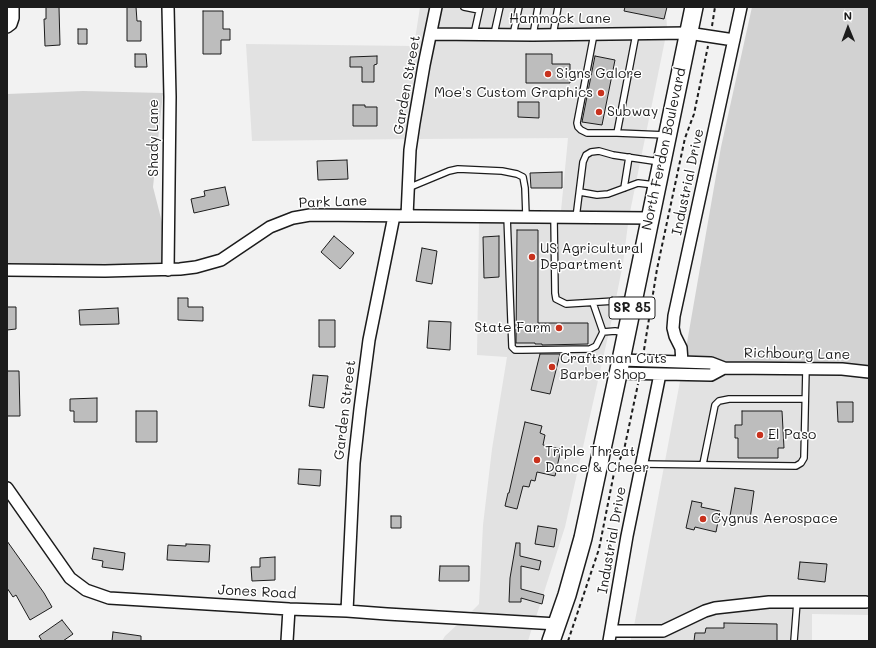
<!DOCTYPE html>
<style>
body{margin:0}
#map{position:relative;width:876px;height:648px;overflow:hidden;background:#f2f2f2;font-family:Mali,sans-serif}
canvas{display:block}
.frame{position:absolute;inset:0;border:8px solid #1c1c1c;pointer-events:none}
.north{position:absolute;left:828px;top:8px;width:40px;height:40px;-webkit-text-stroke:3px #fff;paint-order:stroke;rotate:359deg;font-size:11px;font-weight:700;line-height:16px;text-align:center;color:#1c1c1c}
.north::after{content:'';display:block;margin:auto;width:14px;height:18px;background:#1c1c1c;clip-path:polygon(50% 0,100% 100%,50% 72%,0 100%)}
</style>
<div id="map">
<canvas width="876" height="648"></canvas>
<div class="frame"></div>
<div class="north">N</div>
</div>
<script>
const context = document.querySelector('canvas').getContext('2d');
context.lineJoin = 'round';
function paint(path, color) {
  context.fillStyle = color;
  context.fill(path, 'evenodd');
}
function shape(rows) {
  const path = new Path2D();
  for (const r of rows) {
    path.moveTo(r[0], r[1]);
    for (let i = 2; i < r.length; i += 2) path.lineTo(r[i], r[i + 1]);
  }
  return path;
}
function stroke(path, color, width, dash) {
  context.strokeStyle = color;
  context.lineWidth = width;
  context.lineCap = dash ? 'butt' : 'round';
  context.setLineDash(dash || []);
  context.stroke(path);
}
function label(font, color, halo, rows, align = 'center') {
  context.font = font + ' Mali,sans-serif';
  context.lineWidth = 3;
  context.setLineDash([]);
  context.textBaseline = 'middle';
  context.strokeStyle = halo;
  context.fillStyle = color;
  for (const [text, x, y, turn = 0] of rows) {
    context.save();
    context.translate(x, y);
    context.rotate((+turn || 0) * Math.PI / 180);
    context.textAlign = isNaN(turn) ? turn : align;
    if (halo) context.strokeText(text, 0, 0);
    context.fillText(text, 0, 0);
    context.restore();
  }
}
paint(shape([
 [420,7,431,7,419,64,406,139,252,141,246,44,414,46],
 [442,7,667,7,666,13,667,28,524,29,438,28],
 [462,39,524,41,665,40,630,212,561,211,568,138,417,139,429,67,435,40],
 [479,223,628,224,623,263,613,314,565,527,536,617,470,613,479,604,483,525,492,449,507,357,477,355],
 [842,375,869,378,869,595,768,596,714,602,703,606,662,625,634,626,681,376],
 [869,607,869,615,812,614,812,641,631,641,631,638,665,637,707,617,716,614,769,608],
 [458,624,532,628,528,641,442,641,445,636]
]), '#e2e2e2');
paint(shape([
 [752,7,869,7,869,366,842,363,721,363,684,360,721,147],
 [83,91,163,93,153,187,163,226,163,262,105,265,7,264,7,94]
]), '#d2d2d2');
const building = shape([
 [46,7,59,7,60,45,45,46,44,19,46,19,46,7],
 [127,7,136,7,137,21,141,21,141,41,127,41,127,7],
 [625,7,667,7,664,19,624,11,625,7],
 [203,11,223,11,223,29,230,29,230,40,221,40,221,54,203,54,203,11],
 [78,29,87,29,87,44,78,44,78,29],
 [135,54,146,54,147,67,135,67,135,54],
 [526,54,552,54,552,64,570,64,570,83,526,83,526,54],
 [377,56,377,64,374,65,374,82,362,82,362,67,350,67,350,57,377,56],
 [595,56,615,60,602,125,582,122,595,56],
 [518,102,539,102,539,118,518,117,518,102],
 [353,105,365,105,365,107,377,107,377,126,353,126,353,105],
 [347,160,348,179,318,180,317,161,347,160],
 [562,172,562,188,531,188,530,173,562,172],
 [225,187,229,205,194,213,191,199,205,196,204,191,225,187],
 [517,230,538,230,538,323,588,323,588,344,542,345,542,344,535,344,535,343,516,343,517,230],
 [334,236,354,253,340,269,321,252,334,236],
 [499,236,499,277,484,278,483,237,499,236],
 [422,248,437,251,432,284,416,281,422,248],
 [178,298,188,298,188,307,203,307,203,321,178,320,178,298],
 [7,307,16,307,16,329,7,330,7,307],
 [118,308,119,324,80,325,79,310,118,308],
 [319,320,335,320,335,347,319,347,319,320],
 [429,321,451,322,450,350,427,348,429,321],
 [540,354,560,354,550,394,531,390,540,354],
 [7,371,19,371,20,416,7,416,7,371],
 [313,375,328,376,324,408,309,406,313,375],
 [97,398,97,422,74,422,74,411,70,411,70,399,97,398],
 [837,402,853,402,853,422,838,422,837,402],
 [136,411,157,411,157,442,136,442,136,411],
 [742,411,782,411,784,448,778,448,778,458,738,458,738,438,735,438,735,425,742,425,742,411],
 [525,422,542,426,540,433,545,435,543,445,561,449,555,476,537,472,535,481,531,480,529,487,523,486,517,509,505,506,508,493,509,493,525,422],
 [299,469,321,470,320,486,298,484,299,469],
 [735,488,754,491,750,519,730,516,735,488],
 [692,501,702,503,701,507,720,511,716,532,695,527,694,530,686,528,692,501],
 [391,516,401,516,401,528,391,528,391,516],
 [538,526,557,529,554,547,535,544,538,526],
 [7,541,44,593,52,607,30,620,16,595,13,597,7,588,7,541],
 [516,543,520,543,520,556,541,561,539,570,521,566,521,589,544,595,542,604,521,598,521,602,509,602,510,578,516,543],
 [186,544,210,545,209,562,167,560,168,545,186,546,186,544],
 [94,548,125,553,123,570,102,567,103,561,92,559,94,548],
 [275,557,275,580,252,581,251,567,260,567,260,558,275,557],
 [800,562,827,564,825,582,798,579,800,562],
 [440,566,469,566,469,581,439,581,440,566],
 [62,620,73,634,63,641,42,641,39,636,62,620],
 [724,623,777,624,777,641,694,641,695,633,705,633,706,628,724,628,724,623],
 [113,632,141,636,141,641,112,641,113,632]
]);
paint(building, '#bdbdbd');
stroke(building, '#1c1c1c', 1);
const service = shape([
 [464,7,479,10],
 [474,34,480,7],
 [494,34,500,7],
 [594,34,577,123,578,127,581,130,587,133,617,133],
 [636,34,617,133,666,135],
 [513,35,519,7],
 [533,35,538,7],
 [553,35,558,7],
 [408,188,449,171,458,169,502,171,517,174,523,177,525,188,526,216],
 [624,188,629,157],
 [580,192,597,195,608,194,638,183,655,185],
 [507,216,512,347,515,350,522,350,590,349,596,346,603,332,615,331,626,333],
 [554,217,555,293,556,299,566,304,631,300],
 [576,218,583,162,586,155,591,152,599,151,613,155,660,162],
 [593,303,603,332],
 [641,464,796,466,801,463,804,458,806,369],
 [703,464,714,410,715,405,719,401,729,399,805,399],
 [794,641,797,602]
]);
const minor = shape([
 [7,27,11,24,13,18,13,7],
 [431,34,533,35,688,33,734,40],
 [407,216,410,150,414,123,424,65,436,7],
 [7,270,105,271,180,269,196,267,221,260,270,227,293,218,310,215,650,218],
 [168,270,170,97,168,7],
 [621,360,711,363,724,368,842,369,869,372],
 [682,362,681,348,675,336,673,328,674,316,741,7],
 [618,373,711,375,724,368],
 [7,488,70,578,86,590,109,598,289,609,347,611,387,614,557,624],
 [347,611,354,463,360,409,369,340,394,216],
 [611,631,663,631,705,611,715,608,769,602,866,602],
 [287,641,289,609],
 [609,641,627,536,660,374]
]);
const primary = shape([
 [551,641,567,595,583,538,621,360,694,7]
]);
stroke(service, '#1c1c1c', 8);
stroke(minor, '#1c1c1c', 14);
stroke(primary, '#1c1c1c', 20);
stroke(shape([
 [712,26,715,7],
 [644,350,657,269,685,138,694,114,708,46],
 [568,641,599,549,614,473,624,450,638,384]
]), '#1c1c1c', 2, [4, 3]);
stroke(service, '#fff', 5.5);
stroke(minor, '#fff', 11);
stroke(primary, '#fff', 17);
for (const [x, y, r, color] of [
 [548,74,4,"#c8321e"],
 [601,93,4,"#c8321e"],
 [599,112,4,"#c8321e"],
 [532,257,4,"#c8321e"],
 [559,328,4,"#c8321e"],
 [552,367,4,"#c8321e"],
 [760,435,4,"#c8321e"],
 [537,460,4,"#c8321e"],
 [703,519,4,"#c8321e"]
]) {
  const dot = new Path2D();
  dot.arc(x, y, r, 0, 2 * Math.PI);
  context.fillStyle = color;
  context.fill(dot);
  stroke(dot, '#fff', 1.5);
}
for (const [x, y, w] of [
 [632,308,46]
]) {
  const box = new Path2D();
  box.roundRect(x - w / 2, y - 11, w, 22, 3);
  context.fillStyle = '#fff';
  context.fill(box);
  stroke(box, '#1c1c1c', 1);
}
label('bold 13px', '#1c1c1c', null, [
 ["SR 85",632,308]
]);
label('14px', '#1c1c1c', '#fff', [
 ["Hammock Lane",560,19],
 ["Garden Street",407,85,-80],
 ["Shady Lane",154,138,-90],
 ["North Ferdon Boulevard",664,149,-78],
 ["Industrial Drive",688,182,-78],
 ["Park Lane",333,202,-2],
 ["Richbourg Lane",797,354,1],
 ["Garden Street",345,410,-83],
 ["Industrial Drive",612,540,-80],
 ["Jones Road",257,592,3]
]);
label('14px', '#1c1c1c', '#fff', [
 ["Signs Galore",556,74],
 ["Moe's Custom Graphics",593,93,"right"],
 ["Subway",607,112],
 ["US Agricultural",540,249],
 ["Department",540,265],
 ["State Farm",551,328,"right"],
 ["Craftsman Cuts",560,359],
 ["Barber Shop",560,375],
 ["El Paso",768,435],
 ["Triple Threat",545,452],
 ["Dance & Cheer",545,468],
 ["Cygnus Aerospace",711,519]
], 'left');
</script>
